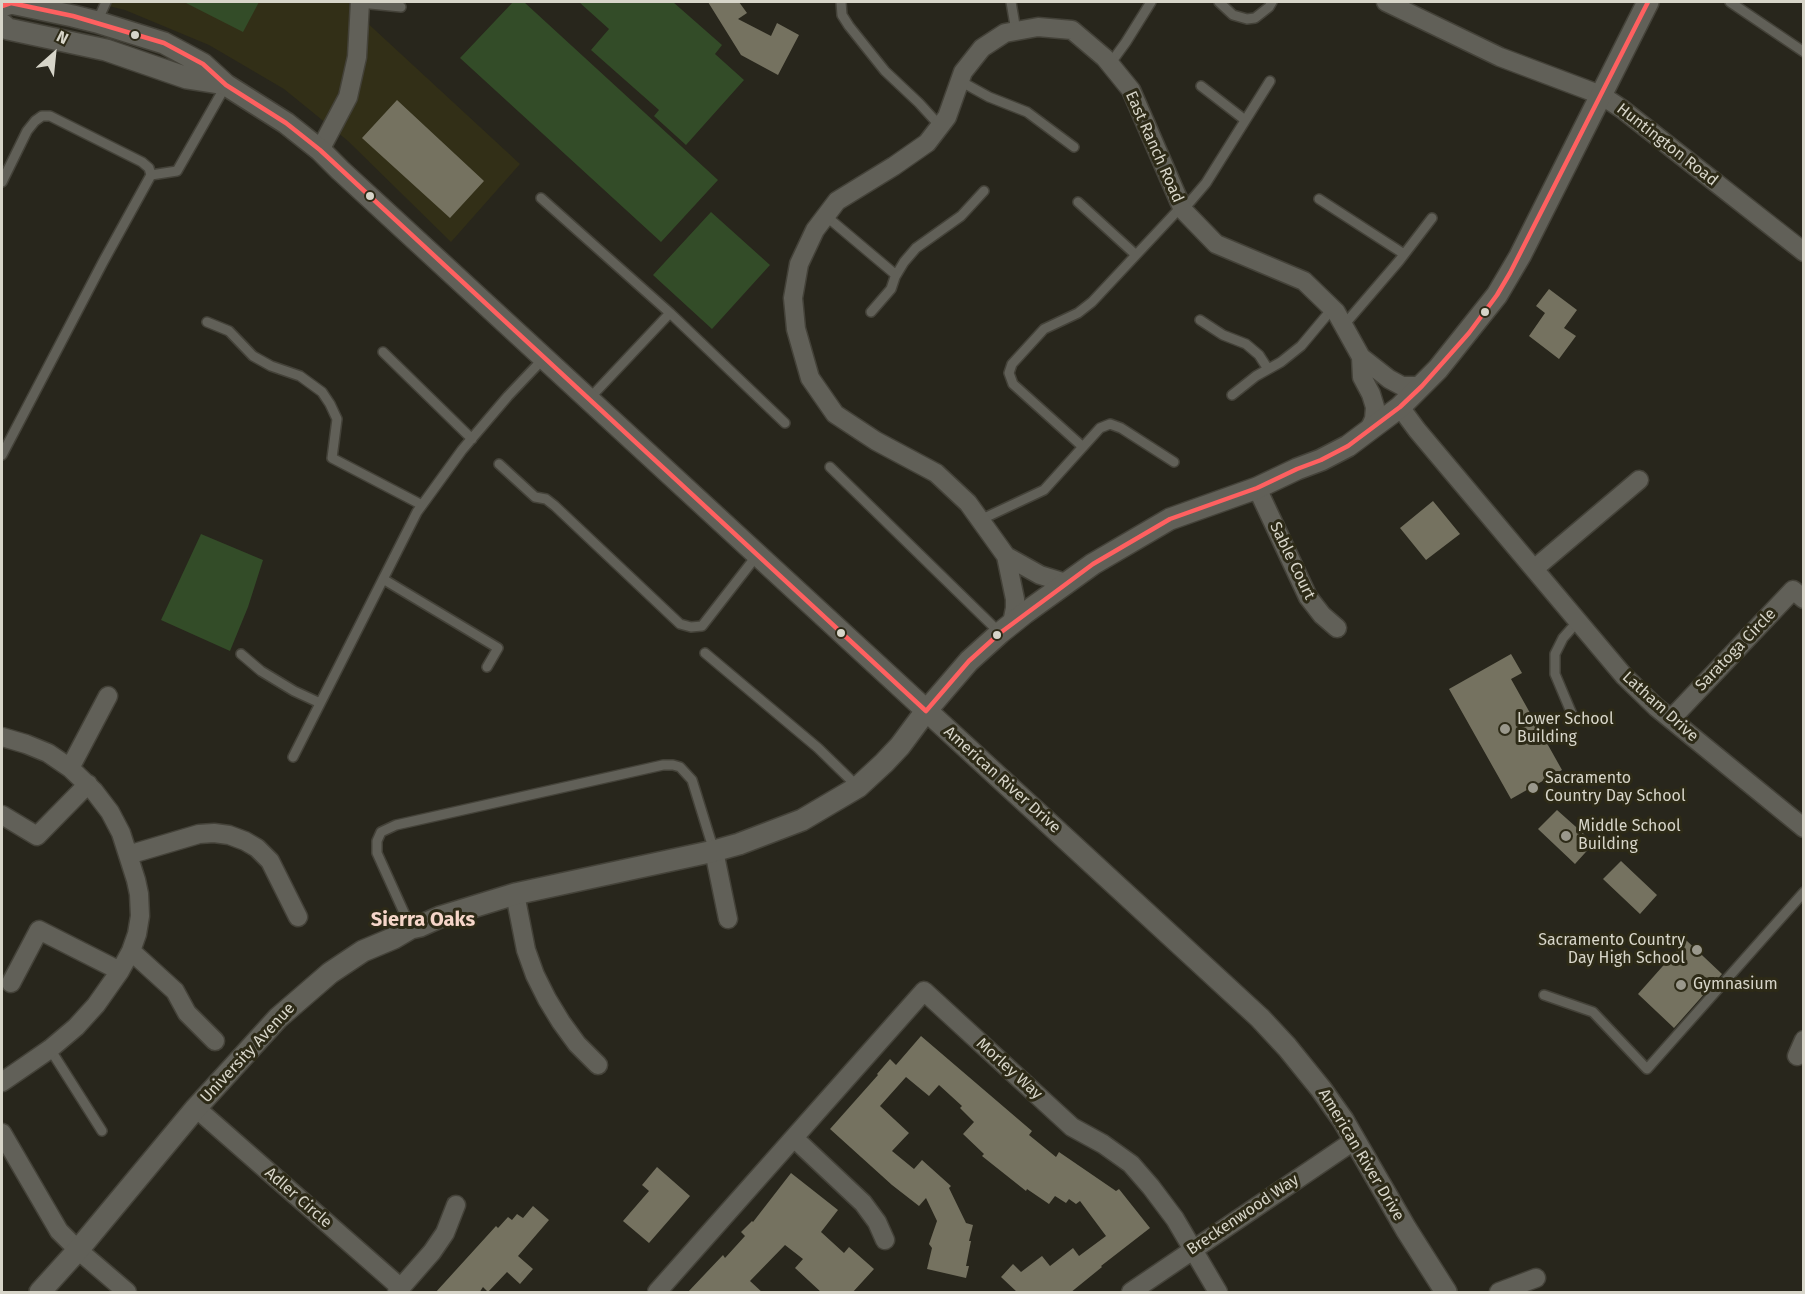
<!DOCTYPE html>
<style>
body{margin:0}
#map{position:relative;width:1805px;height:1294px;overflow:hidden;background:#28261c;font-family:"Fira Sans",sans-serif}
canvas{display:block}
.frame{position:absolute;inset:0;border:3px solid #d7d5c9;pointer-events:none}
.north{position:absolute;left:24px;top:24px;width:60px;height:60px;-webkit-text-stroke:4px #2d2a17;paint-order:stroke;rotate:27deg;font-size:16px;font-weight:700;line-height:24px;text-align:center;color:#d7d5c9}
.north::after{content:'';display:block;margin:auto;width:21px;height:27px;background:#d7d5c9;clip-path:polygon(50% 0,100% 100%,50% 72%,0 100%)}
</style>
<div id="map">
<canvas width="1805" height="1294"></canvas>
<div class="frame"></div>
<div class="north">N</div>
</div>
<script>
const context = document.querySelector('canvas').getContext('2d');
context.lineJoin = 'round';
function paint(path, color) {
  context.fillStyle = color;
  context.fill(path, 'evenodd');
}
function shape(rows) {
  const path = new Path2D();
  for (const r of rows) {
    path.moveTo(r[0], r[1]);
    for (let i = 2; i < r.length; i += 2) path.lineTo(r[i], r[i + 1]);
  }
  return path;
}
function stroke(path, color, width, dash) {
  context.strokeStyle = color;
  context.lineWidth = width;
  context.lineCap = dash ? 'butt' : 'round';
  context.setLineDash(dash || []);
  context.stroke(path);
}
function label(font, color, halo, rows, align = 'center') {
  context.font = font + ' "Fira Sans",sans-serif';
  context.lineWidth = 6;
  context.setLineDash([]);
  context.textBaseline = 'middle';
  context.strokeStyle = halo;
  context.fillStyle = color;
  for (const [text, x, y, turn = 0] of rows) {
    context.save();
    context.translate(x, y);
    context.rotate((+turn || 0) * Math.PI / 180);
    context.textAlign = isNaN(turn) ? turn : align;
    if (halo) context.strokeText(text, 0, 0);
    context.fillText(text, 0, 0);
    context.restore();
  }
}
paint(shape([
 [92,2,349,2,349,6,520,164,451,242,348,141,284,89,209,45,125,10]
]), '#322f17');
paint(shape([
 [184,2,259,2,243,32],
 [513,2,524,2,718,180,661,242,460,58],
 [579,2,673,2,722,45,715,54,744,80,686,145,654,116,659,110,591,50,609,29],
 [711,212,770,265,712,329,653,275],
 [201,534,263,560,248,607,230,651,161,620]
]), '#334c28');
paint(shape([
 [708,2,739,2,747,13,738,19,771,36,777,23,799,35,778,75,741,55],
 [397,100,484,181,450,218,362,138],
 [1549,289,1577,310,1564,328,1576,336,1559,359,1529,336,1545,313,1536,306],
 [1433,501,1460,534,1426,560,1400,528],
 [1511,654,1522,673,1511,679,1562,770,1511,799,1449,689],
 [1557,810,1594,843,1575,864,1538,829],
 [1621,861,1657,895,1640,914,1603,879],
 [1686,940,1722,974,1674,1028,1638,994],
 [921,1036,1032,1131,1029,1135,1056,1157,1059,1152,1116,1191,1119,1189,1150,1228,1101,1266,1102,1267,1070,1293,1018,1293,1001,1277,1013,1264,1021,1272,1042,1256,1050,1266,1073,1248,1079,1256,1106,1236,1080,1201,1076,1204,1069,1199,1066,1203,1055,1196,1049,1204,1027,1189,1026,1191,992,1164,982,1156,984,1154,963,1134,974,1122,960,1108,962,1106,939,1085,929,1096,906,1077,880,1106,909,1133,892,1151,914,1169,922,1160,951,1186,949,1188,966,1223,973,1225,969,1241,971,1241,966,1266,969,1266,966,1278,927,1269,932,1248,929,1244,937,1221,926,1198,919,1206,892,1185,830,1129,878,1075,877,1074,890,1059,896,1065],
 [657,1167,690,1196,649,1243,623,1221,649,1191,642,1185],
 [791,1173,838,1210,821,1232,844,1253,849,1247,874,1269,852,1293,822,1293,795,1268,803,1259,785,1245,750,1281,763,1293,687,1293,723,1255,725,1258,745,1236,741,1232,752,1221,753,1222],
 [533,1206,549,1220,518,1256,533,1269,520,1284,507,1272,488,1292,483,1287,479,1293,435,1293,496,1226,498,1228,508,1217,512,1220,517,1214,523,1218]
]), '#757260');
const service = shape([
 [841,2,842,15,849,26,885,71,919,103,940,126],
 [1011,2,1016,31],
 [1219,2,1233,15,1247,19,1255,18,1269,7,1272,2],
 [1730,2,1804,52],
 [360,3,401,7],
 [97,22,106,2],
 [1110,64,1126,42,1151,2],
 [960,81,989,97,1027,112,1074,147],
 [1201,86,1245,120],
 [151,175,177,171,226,85],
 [2,182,27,131,35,121,42,116,50,116,142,162,149,168,151,175,103,262,2,455],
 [541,198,670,313],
 [1319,199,1404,254],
 [1078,202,1136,255],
 [1183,210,1206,183,1270,81],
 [826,216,896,275],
 [871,312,891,289,895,277,904,262,916,248,961,216,984,191],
 [1200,320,1223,335,1246,344,1259,355,1268,369],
 [207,322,229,331,253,356,271,366,300,376,322,392,330,404,337,419,332,458,422,505],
 [1344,325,1399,261,1432,218],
 [383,352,472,439],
 [1232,395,1256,376,1281,362,1301,346,1332,309],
 [589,399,670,313,785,423],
 [1083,447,1013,384,1009,373,1012,364,1044,329,1078,313,1092,302,1180,208],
 [499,464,535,497,546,499,555,506,680,624,691,627,702,626,758,554],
 [830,467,1000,633],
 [980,520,1044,490,1100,428,1110,424,1121,428,1174,462],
 [383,579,498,648,487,667],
 [705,653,818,748,858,787],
 [241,654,261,671,294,691,320,703],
 [1574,719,1555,674,1555,654,1563,638,1578,621],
 [293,757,417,512,462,450,508,396,544,358],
 [411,928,377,853,377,841,381,832,396,825,663,765,673,765,680,767,692,780,714,851],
 [1544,995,1593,1012,1647,1069,1804,892],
 [50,1049,102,1131]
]);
const minor = shape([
 [1386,2,1500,57,1601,95,1622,109,1804,252],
 [320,150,348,97,357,57,360,2],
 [1361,357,1362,377,1371,394,1375,407,1374,419,1368,432],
 [1400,407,1417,430,1624,676,1656,707,1804,828],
 [1257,488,1308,597,1322,615,1337,628],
 [1006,556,1015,599,1015,608,1012,623],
 [1534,569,1639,480],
 [1066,583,1040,575,1006,556,968,503,936,473,876,441,835,414,810,378,796,329,793,298,799,264,815,230,837,201,894,166,927,143,947,117,963,72,982,48,1005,33,1038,27,1072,30,1105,58,1131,90,1183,210,1216,244,1304,281,1336,312,1361,357,1389,379,1402,386,1422,386],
 [1671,719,1793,590,1804,599],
 [2,737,26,744,48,753,70,768,94,791,110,812,121,833,136,880,139,894,140,916,137,934,131,951,120,971,96,1005,76,1027,50,1049,2,1082],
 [70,768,108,696],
 [2,815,37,836,88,784],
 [714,851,728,919],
 [128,855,199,834,214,833,229,835,245,841,257,848,270,861,298,917],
 [515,894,526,950,535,975,547,999,561,1022,577,1044,598,1065],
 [131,951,175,991,187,1013,215,1041],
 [11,983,39,930,120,971],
 [1797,1056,1804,1040],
 [196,1108,401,1288],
 [2,1133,59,1231,78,1250,127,1292],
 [794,1138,863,1203,877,1222,885,1240],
 [397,1292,432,1252,445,1233,456,1205],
 [657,1292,924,991,1072,1127,1103,1144,1131,1164,1151,1187,1175,1219,1218,1292],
 [1131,1292,1355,1140],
 [1499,1292,1536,1278]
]);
const tertiary = shape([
 [2,6,11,3,73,16,97,22,164,43,203,64,226,85,286,123,320,150,340,170,1260,1018,1287,1047,1321,1089,1343,1120,1406,1229,1446,1292],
 [2,24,8,29,106,50,187,78,225,84],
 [40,1292,78,1250,196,1108,278,1018,330,973,363,951,394,938,411,928,420,926,440,917,515,894,714,851,739,844,802,820,858,787,884,763,900,746,926,711,969,661,1000,633,1025,613,1093,564,1170,519,1257,488,1297,469,1321,460,1348,446,1400,407,1438,369,1497,295,1520,256,1648,2]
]);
stroke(service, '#444239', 12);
stroke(minor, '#444239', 21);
stroke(tertiary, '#444239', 24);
stroke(service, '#616058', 9);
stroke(minor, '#616058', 18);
stroke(tertiary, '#616058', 21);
stroke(shape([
 [2,6,11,3,73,16,164,43,203,64,226,85,286,123,320,150,926,711,969,661,1000,633,1093,564,1170,519,1257,488,1297,469,1321,460,1348,446,1400,407,1422,386,1469,333,1497,295,1510,273,1648,2]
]), '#fe6060', 4.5);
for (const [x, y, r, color] of [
 [135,35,5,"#d7d5c9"],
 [370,196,5,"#d7d5c9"],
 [1485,312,5,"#d7d5c9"],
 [841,633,5,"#d7d5c9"],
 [997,635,5,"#d7d5c9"],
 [1505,729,6,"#9a988c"],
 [1533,788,6,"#9a988c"],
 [1566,836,6,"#9a988c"],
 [1697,950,6,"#9a988c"],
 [1681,985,6,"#9a988c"]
]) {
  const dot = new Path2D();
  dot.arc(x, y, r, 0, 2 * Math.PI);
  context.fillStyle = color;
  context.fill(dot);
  stroke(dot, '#2d2a17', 2);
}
label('16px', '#d7d5c9', '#2d2a17', [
 ["Huntington Road",1667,145,38],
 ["East Ranch Road",1154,147,66],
 ["Sable Court",1292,561,64],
 ["Saratoga Circle",1736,650,-46],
 ["Latham Drive",1660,707,42],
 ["American River Drive",1002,780,42],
 ["University Avenue",248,1053,-47],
 ["Morley Way",1009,1069,42],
 ["American River Drive",1361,1155,59],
 ["Adler Circle",298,1198,41],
 ["Breckenwood Way",1243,1215,-34]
]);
label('16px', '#d7d5c9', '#2d2a17', [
 ["Lower School",1517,720],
 ["Building",1517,738],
 ["Sacramento",1545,779],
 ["Country Day School",1545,797],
 ["Middle School",1578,827],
 ["Building",1578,845],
 ["Sacramento Country",1685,941,"right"],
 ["Day High School",1685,959,"right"],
 ["Gymnasium",1693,985]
], 'left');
label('bold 20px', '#f6d6c9', '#2d2a17', [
 ["Sierra Oaks",423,920]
]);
</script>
